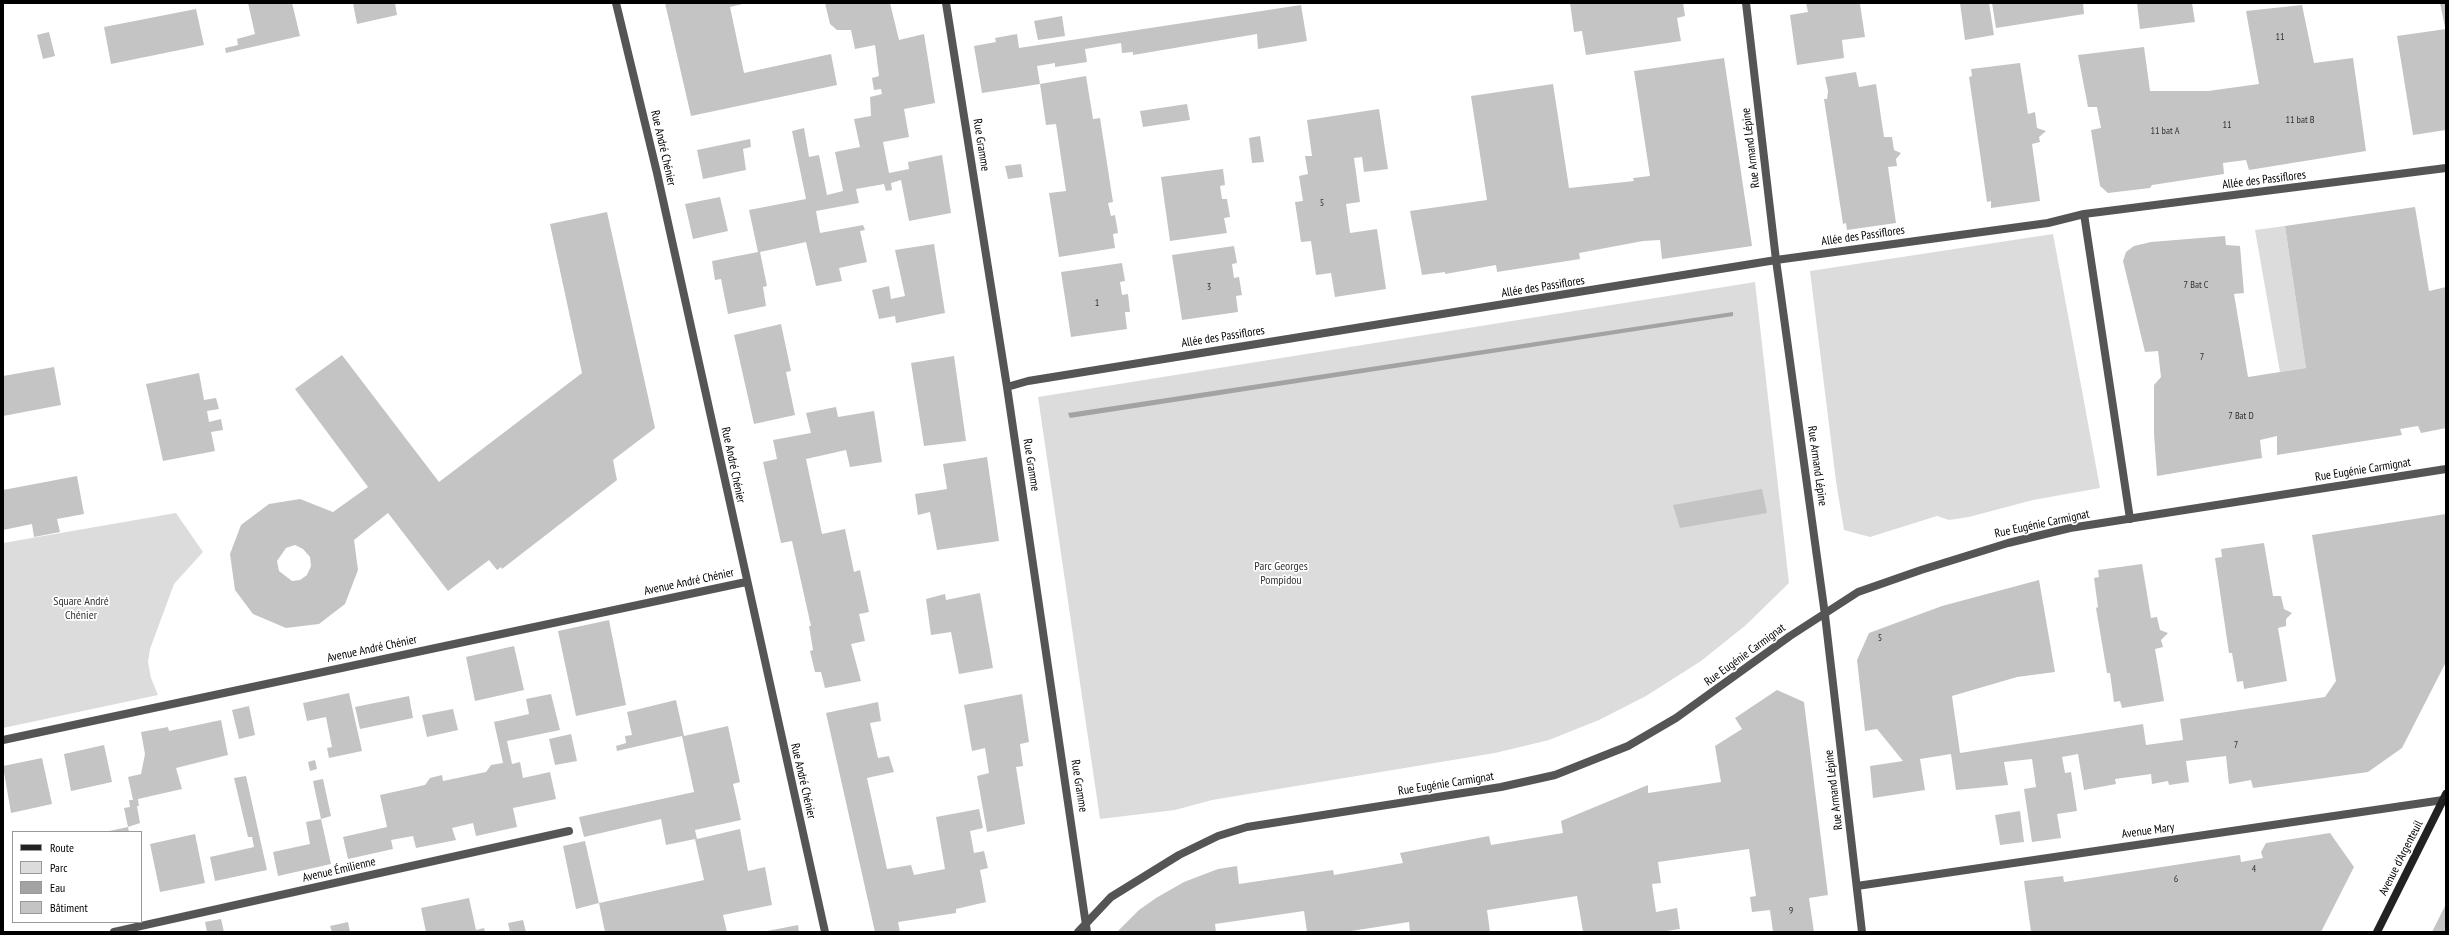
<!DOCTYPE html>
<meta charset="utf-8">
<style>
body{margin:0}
#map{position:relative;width:2449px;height:935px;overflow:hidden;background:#fff;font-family:"PT Sans Narrow",sans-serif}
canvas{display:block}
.frame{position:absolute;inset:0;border:4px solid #000;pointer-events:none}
.legend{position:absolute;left:12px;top:831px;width:130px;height:92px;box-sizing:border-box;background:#fff;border:1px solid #999;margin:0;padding:5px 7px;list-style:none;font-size:12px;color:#000}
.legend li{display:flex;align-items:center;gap:8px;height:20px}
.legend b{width:20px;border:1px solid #999}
</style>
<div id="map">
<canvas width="2449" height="935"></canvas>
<div class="frame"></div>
<ul class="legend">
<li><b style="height:5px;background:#222"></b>Route</li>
<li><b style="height:11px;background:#dcdcdc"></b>Parc</li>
<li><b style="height:11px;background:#a3a3a3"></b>Eau</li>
<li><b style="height:11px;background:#c4c4c4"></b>Bâtiment</li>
</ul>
</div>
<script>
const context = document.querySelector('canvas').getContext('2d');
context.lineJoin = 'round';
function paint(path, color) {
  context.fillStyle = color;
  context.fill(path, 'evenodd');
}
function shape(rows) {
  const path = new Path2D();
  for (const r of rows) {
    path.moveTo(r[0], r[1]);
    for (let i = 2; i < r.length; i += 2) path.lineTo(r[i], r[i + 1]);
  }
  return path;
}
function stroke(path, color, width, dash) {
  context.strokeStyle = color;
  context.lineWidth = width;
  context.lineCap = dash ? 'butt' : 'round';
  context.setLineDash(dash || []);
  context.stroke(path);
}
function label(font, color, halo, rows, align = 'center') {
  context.font = font + ' "PT Sans Narrow",sans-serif';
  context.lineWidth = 3.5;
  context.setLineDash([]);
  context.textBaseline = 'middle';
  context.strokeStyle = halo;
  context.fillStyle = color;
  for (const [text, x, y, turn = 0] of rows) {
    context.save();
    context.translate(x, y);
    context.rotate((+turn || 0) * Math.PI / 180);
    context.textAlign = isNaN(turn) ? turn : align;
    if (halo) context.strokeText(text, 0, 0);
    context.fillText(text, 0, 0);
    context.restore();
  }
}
paint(shape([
 [2285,226,2306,368,2280,372,2255,230],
 [2053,234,2100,488,2033,500,1969,517,1949,520,1937,516,1870,537,1844,530,1836,481,1810,271],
 [1755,282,1789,583,1746,625,1701,661,1646,696,1599,720,1549,740,1495,753,1212,800,1175,810,1100,819,1038,397],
 [176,513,203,552,174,584,150,649,148,662,151,678,158,695,3,728,3,543]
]), '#dcdcdc');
paint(shape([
 [1733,312,1733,316,1070,418,1068,413]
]), '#a3a3a3');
paint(shape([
 [248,3,292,3,300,36,226,53,225,48,238,45,237,39,255,34],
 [353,3,395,3,397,15,357,24],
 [665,3,747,3,730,7,744,73,831,54,837,85,691,116],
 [825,3,890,3,899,40,924,34,935,103,904,109,909,137,883,142,889,173,909,169,908,162,942,155,951,213,909,221,901,180,891,183,892,190,886,191,884,184,856,189,859,203,816,211,820,233,863,225,865,230,860,231,867,262,839,268,842,281,816,286,806,242,760,252,767,286,763,287,766,306,728,314,721,279,715,280,712,261,758,252,749,210,806,199,792,131,804,128,809,157,819,155,827,195,843,191,835,152,860,147,854,119,871,116,870,97,882,94,881,89,874,90,872,78,879,76,875,45,855,49,851,30,837,30,830,24],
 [1570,3,1683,3,1685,16,1677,18,1681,41,1586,55,1582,31,1574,32],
 [1806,3,1860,4,1865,37,1842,40,1844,58,1797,65,1790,15,1808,12],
 [1960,3,1989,3,1994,35,1965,40],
 [1992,3,2083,3,2084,14,1996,28],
 [2137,3,2192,3,2195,22,2140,29],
 [2440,3,2446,3,2446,27,2445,27],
 [1301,5,1307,41,1258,49,1257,34,1133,55,1133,52,1122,53,1121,43,1085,49,1087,62,1055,67,1055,63,1037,66,1040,84,982,93,974,46,996,42,995,38,1017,34,1019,48],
 [2302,5,2314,63,2353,58,2366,151,2249,170,2246,160,2223,163,2224,174,2152,185,2150,188,2108,193,2100,186,2091,130,2101,128,2097,107,2088,107,2078,55,2144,47,2150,91,2208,91,2259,84,2246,11],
 [196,9,204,45,111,64,104,27],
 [1062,16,1065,36,1038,40,1034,21],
 [2446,29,2446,130,2413,135,2397,36],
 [49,32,55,56,43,59,37,35],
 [1724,58,1752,246,1662,259,1660,240,1643,241,1579,253,1580,259,1497,272,1496,265,1445,274,1445,272,1422,275,1410,211,1487,200,1471,96,1553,84,1569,188,1634,181,1633,178,1650,176,1634,71],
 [2020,63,2028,114,2035,112,2037,128,2046,131,2039,137,2040,142,2032,144,2040,201,1991,208,1991,201,1987,202,1969,77,1972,76,1971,69],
 [1856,72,1859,87,1876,84,1884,137,1892,137,1894,150,1901,153,1896,159,1897,166,1888,167,1896,223,1847,230,1846,223,1843,224,1824,99,1827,99,1828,91,1825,77],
 [1086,76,1093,119,1100,118,1113,202,1108,203,1111,216,1115,215,1118,233,1113,234,1115,248,1059,257,1049,193,1066,191,1056,124,1046,125,1040,84],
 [1187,104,1190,120,1143,127,1140,111],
 [1379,109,1388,169,1364,172,1362,157,1354,158,1360,202,1346,204,1350,233,1377,229,1386,289,1335,297,1331,273,1316,275,1311,241,1301,242,1295,202,1303,201,1299,176,1308,174,1305,156,1312,156,1307,120],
 [1260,136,1264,162,1252,163,1249,138],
 [750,139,751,147,743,149,746,170,703,179,697,150],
 [1021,164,1023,177,1008,179,1005,166],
 [1223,169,1225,185,1220,186,1222,199,1227,199,1230,217,1224,218,1227,233,1170,241,1161,177],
 [720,197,728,231,693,239,685,204],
 [2415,207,2429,291,2446,287,2446,428,2421,433,2418,426,2400,429,2402,435,2277,455,2277,436,2260,440,2262,458,2157,476,2154,434,2154,385,2161,377,2158,351,2145,352,2123,261,2126,252,2134,246,2151,242,2225,236,2226,245,2240,246,2244,293,2234,294,2248,377,2306,368,2285,226],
 [607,212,655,428,613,460,617,480,502,569,501,567,497,570,489,560,448,591,388,513,354,540,358,570,345,604,319,624,286,628,253,614,235,590,230,554,241,525,269,504,300,499,333,512,368,487,295,389,342,355,439,482,582,373,550,224],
 [295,545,303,549,310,557,311,566,307,575,300,580,292,581,279,571,277,561,286,548],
 [934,244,945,313,896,323,895,316,879,319,872,290,889,286,891,299,905,296,895,250],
 [1234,246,1237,263,1232,264,1234,278,1239,277,1242,295,1236,296,1238,312,1182,320,1172,255],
 [1122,263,1125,281,1120,282,1122,295,1128,294,1130,312,1125,312,1127,329,1071,337,1061,272],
 [781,324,791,371,786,372,795,415,754,424,734,335],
 [954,356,966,441,924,446,911,363],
 [54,367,61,405,3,416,3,376],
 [199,373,204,400,216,398,219,409,207,411,209,422,221,419,223,430,211,432,215,451,163,461,146,384],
 [836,407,838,417,874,411,882,462,850,467,846,450,806,459,822,534,845,529,854,572,860,570,869,612,859,614,865,641,851,644,861,681,825,688,821,672,815,672,810,651,813,650,809,626,811,626,792,541,781,543,763,462,777,459,773,440,811,433,806,413],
 [987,457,999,541,937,550,930,512,918,515,915,494,947,489,943,464],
 [77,476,84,514,57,519,60,532,34,537,32,524,3,530,3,490],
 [1762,489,1767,513,1680,528,1673,505],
 [2446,514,2446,662,2402,748,2368,772,2253,788,2251,780,2229,784,2226,756,2186,761,2189,782,2169,785,2168,781,2152,784,2151,774,2115,779,2116,784,2084,790,2078,754,2062,757,2065,773,2071,772,2077,811,2057,814,2061,838,2032,842,2024,789,2036,787,2032,759,2004,762,2008,785,1956,790,1951,754,1920,759,1925,790,1873,798,1870,766,1903,761,1877,729,1865,731,1857,660,1869,633,1942,606,2039,580,2055,672,2017,677,1952,696,1960,753,2143,724,2146,745,2183,740,2180,719,2325,697,2336,681,2312,535],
 [2264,543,2273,596,2281,596,2284,609,2292,613,2286,619,2286,626,2278,628,2287,681,2244,689,2243,681,2237,682,2232,653,2229,653,2215,558,2222,557,2221,549],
 [2142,564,2151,618,2157,617,2160,630,2168,633,2161,640,2163,647,2155,649,2164,701,2122,708,2120,701,2114,702,2110,673,2107,673,2096,608,2098,607,2094,578,2099,577,2098,570],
 [980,593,993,668,959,674,951,632,931,635,926,599,945,594,946,600],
 [609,620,626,705,576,716,558,631],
 [514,646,524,690,475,701,466,657],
 [1777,690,1804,702,1828,895,1809,898,1814,932,1773,932,1770,910,1752,912,1750,897,1756,896,1749,849,1658,862,1661,883,1652,884,1656,912,1677,908,1680,929,1660,932,1583,932,1577,896,1487,910,1490,932,1410,932,1409,922,1345,932,1307,932,1304,911,1215,924,1216,932,1117,932,1139,910,1156,898,1184,882,1218,869,1237,866,1239,884,1333,870,1334,875,1403,863,1400,853,1489,836,1491,845,1563,833,1561,821,1648,785,1648,793,1721,782,1715,746,1742,729,1735,718],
 [349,693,362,751,329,758,327,748,332,747,326,717,307,721,303,703],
 [551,694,560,730,507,741,512,764,520,762,523,778,550,772,556,799,513,808,517,827,476,836,473,823,452,828,456,840,416,848,413,836,391,840,393,849,348,859,343,837,387,827,380,795,425,785,430,778,442,775,443,781,486,772,491,765,503,763,494,722,529,714,526,699],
 [1022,694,1029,742,1020,744,1023,766,1016,767,1025,824,987,832,977,776,989,773,985,748,972,751,964,705],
 [409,696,413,718,360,729,355,707],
 [676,700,684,736,728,726,740,782,733,784,741,820,695,830,697,839,740,829,748,871,765,867,772,905,723,915,727,932,605,932,599,903,704,880,695,839,666,845,661,819,584,837,579,817,694,792,682,736,617,751,616,746,626,743,625,736,632,735,627,712],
 [878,702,881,721,870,723,878,758,889,756,894,772,867,778,887,869,911,865,914,875,945,869,936,817,979,809,983,828,970,831,974,853,984,851,988,868,980,870,986,902,956,909,956,913,898,922,900,932,875,932,826,713],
 [249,706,255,735,239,739,232,710],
 [453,709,458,730,427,737,422,715],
 [221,720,228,755,176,768,182,789,138,799,139,806,137,806,140,823,128,827,124,808,130,807,129,800,133,800,128,777,141,774,145,754,141,732,168,727,169,731],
 [571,734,577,761,555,765,549,739],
 [104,745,112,782,71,791,64,754],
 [42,758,52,804,11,813,3,766],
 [315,760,317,769,310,771,308,762],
 [246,776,267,870,215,881,210,857,254,847,252,837,248,837,234,778],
 [323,779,331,816,321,819,313,781],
 [2020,811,2024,842,2000,845,1995,815],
 [321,819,331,864,278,876,273,852,310,844,306,822],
 [128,827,129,832,109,832,109,831],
 [2330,833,2354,867,2321,932,2031,932,2024,881,2063,876,2064,882,2240,855,2241,862,2263,858,2261,852,2266,843],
 [195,834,205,883,160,892,150,844],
 [585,841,599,903,576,909,563,846],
 [469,898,476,930,484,928,485,932,426,932,421,908],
 [2446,904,2446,932,2432,932],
 [221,919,224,932,207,932,205,922],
 [523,920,526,932,510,932,508,923],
 [348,922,350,932,332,932,330,926],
 [798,925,799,932,768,932,767,931]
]), '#c4c4c4');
stroke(shape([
 [114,932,569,831]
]), '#555', 8);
stroke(shape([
 [616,3,657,173,825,932],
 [946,3,1007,387,1087,932],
 [1746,3,1776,260,1825,615,1862,932],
 [2084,214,2130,519],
 [1007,387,1028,381,1776,260,2048,223,2084,214,2446,168],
 [3,740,746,582],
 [1857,886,2443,800],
 [1078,932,1111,897,1179,855,1218,836,1247,827,1501,787,1555,775,1628,746,1676,718,1790,636,1858,592,1921,570,2008,543,2070,528,2446,469]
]), '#555', 8);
stroke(shape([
 [2377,932,2446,794]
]), '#222', 8);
label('10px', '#313131', null, [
 ["11",2280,37],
 ["11 bat B",2300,120],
 ["11",2227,125],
 ["11 bat A",2165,131],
 ["5",1322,203],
 ["7 Bat C",2196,285],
 ["3",1209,287],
 ["1",1097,303],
 ["7",2202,357],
 ["7 Bat D",2241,416],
 ["5",1880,638],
 ["7",2236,745],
 ["4",2254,869],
 ["6",2176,879],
 ["9",1791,911]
]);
label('12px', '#000', '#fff', [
 ["Rue Gramme",981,145,81],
 ["Rue André Chénier",663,148,77],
 ["Rue Armand Lépine",1751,148,-97],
 ["Allée des Passiflores",2264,180,-7],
 ["Allée des Passiflores",1863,236,-8],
 ["Allée des Passiflores",1543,287,-9],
 ["Allée des Passiflores",1223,337,-9],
 ["Rue André Chénier",733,465,78],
 ["Rue Gramme",1031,465,81],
 ["Rue Armand Lépine",1817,466,82],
 ["Rue Eugénie Carmignat",2363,470,-9],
 ["Rue Eugénie Carmignat",2042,524,-12],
 ["Avenue André Chénier",689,582,-12],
 ["Avenue André Chénier",372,649,-12],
 ["Rue Eugénie Carmignat",1745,655,-36],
 ["Rue André Chénier",803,781,77],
 ["Rue Eugénie Carmignat",1446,784,-9],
 ["Rue Gramme",1079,786,81],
 ["Rue Armand Lépine",1834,790,-97],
 ["Avenue Mary",2148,831,-8],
 ["Avenue d'Argenteuil",2401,858,-63],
 ["Avenue Émilienne",339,870,-13]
]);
label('12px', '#333', '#fff', [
 ["Parc Georges",1281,567],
 ["Pompidou",1281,581],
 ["Square André",81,602],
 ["Chénier",81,616]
]);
</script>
